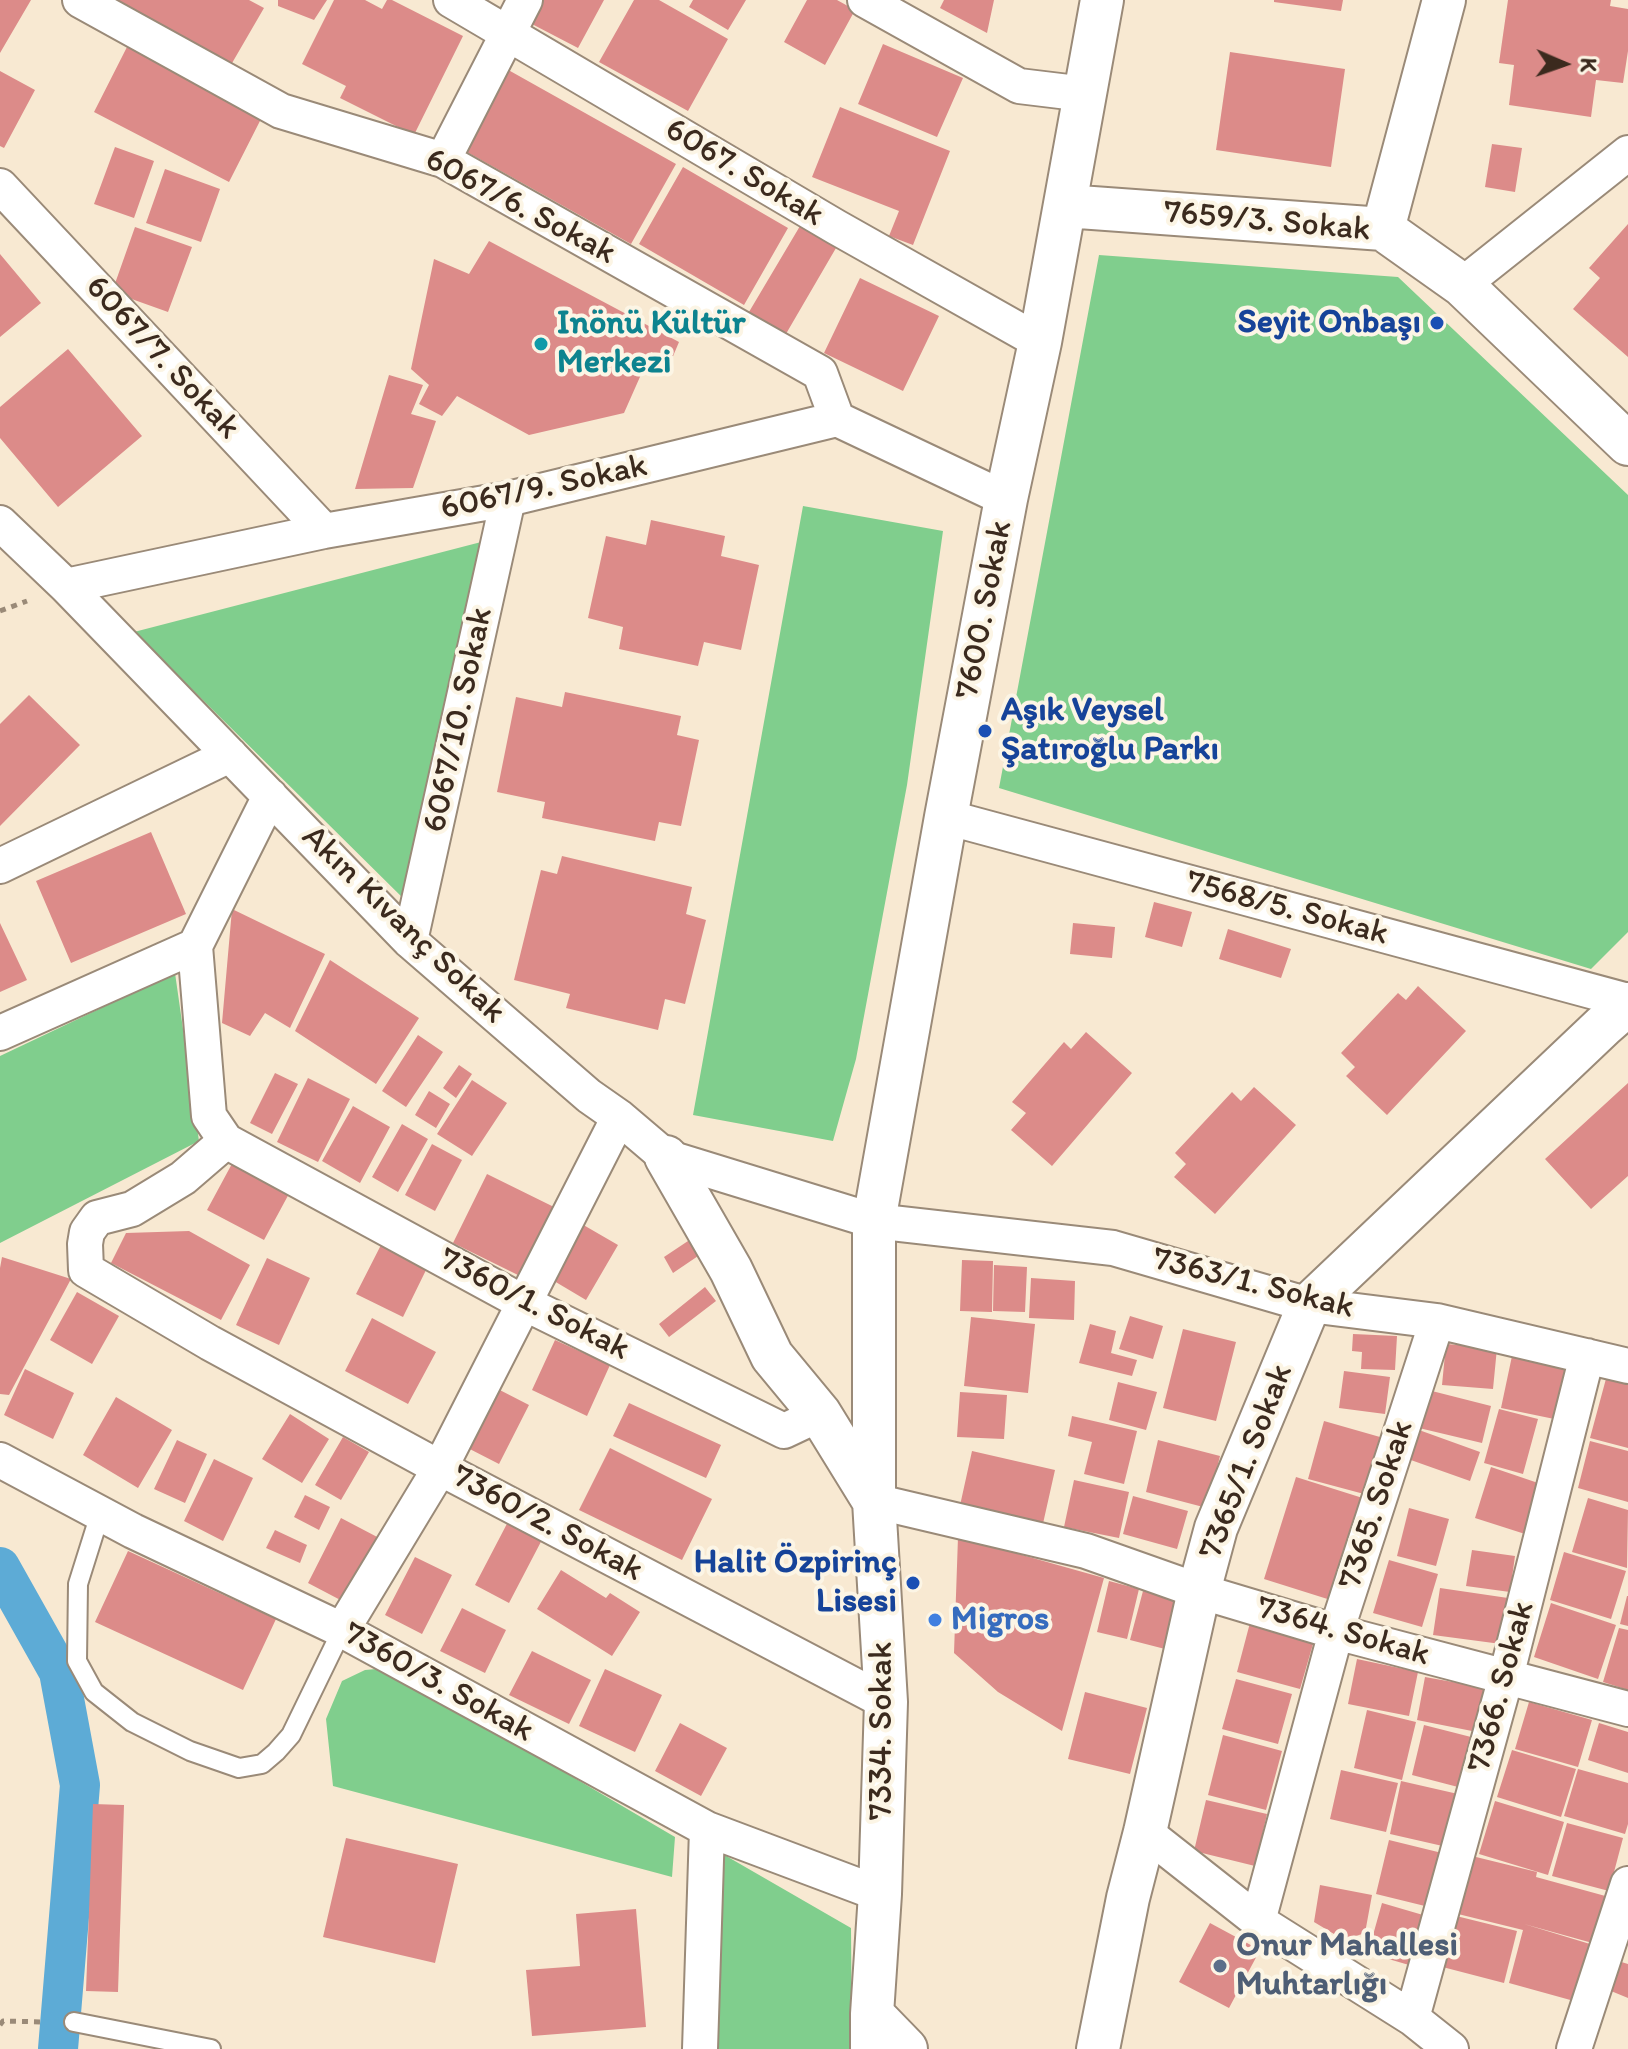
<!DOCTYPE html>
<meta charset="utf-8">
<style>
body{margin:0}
#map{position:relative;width:1628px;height:2049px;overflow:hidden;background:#f8e9d2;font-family:Itim,sans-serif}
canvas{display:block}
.north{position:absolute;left:1524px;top:24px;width:80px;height:80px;-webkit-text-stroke:6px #fcf5e5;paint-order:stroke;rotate:92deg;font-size:22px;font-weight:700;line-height:32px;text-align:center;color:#3b2a1e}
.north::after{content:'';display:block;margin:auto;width:28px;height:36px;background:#3b2a1e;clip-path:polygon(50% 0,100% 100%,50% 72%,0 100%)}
</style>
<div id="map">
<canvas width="1628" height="2049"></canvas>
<div class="north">K</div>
</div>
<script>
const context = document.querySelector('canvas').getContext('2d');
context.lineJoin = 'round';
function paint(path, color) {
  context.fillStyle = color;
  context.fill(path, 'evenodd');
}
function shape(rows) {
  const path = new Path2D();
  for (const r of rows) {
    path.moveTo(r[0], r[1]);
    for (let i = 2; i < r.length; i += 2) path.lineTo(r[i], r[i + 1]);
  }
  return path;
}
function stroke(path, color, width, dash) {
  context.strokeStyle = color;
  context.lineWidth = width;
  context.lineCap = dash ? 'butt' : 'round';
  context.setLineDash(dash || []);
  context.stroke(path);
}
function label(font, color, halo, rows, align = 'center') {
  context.font = font + ' Itim,sans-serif';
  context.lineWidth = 8;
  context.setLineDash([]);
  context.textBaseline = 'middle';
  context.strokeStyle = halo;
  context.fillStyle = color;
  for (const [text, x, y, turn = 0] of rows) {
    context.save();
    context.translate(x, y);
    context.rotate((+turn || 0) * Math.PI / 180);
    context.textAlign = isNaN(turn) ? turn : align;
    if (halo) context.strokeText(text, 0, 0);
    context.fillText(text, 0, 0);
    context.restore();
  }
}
paint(shape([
 [1099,255,1398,277,1628,495,1628,932,1591,969,999,788],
 [803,506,943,531,907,785,856,1059,833,1141,693,1115],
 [485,541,411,906,134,632],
 [175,973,199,1141,0,1243,0,1056],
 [387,1668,675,1837,672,1877,333,1786,326,1719,342,1681,365,1670],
 [721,1853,851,1928,852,2049,716,2049]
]), '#80ce8d');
stroke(shape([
 [0,1567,59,1672,80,1785,58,2049]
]), '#5dabd6', 40);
paint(shape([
 [0,0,31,0,0,53],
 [117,0,249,0,264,8,228,70,114,4],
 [278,0,327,0,314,20,278,6],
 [334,0,365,0,382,9,387,0,392,0,463,36,414,135,340,98,346,86,302,64],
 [542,0,604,0,578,48,530,23],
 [634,0,659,0,728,39,688,111,599,62],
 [693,0,746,0,728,30,689,7],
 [807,0,837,0,855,10,825,65,784,42],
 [944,0,994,0,987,33,940,8],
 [1274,0,1343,0,1341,11,1274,2],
 [1508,0,1611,0,1610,6,1628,9,1628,51,1623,83,1596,80,1591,117,1509,105,1514,65,1499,63],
 [883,44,963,78,937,137,858,104],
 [127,47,262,117,229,182,94,112],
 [1230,52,1345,69,1331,167,1216,150],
 [503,67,676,164,631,244,458,147],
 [0,71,35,90,4,148,0,146],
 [840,107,950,151,913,245,889,236,899,211,812,177],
 [1492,144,1522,148,1515,192,1485,187],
 [115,147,154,161,134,218,94,204],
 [683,167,788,228,744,305,639,244],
 [165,169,220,189,201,242,146,223],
 [1628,224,1628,357,1573,309,1600,278,1589,268],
 [800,226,836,248,783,339,746,317],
 [135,227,192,247,168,312,112,292],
 [489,241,679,342,671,361,651,352,624,413,529,435,457,396,442,416,419,404,429,385,411,369,434,259,469,274],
 [0,254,41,303,0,337],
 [860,278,939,316,903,391,824,353],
 [68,349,142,436,58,507,0,438,0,407],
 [389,375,423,385,411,414,436,421,413,488,355,489],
 [651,520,725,536,721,556,759,565,741,650,704,642,698,666,619,649,623,627,588,618,606,536,646,545],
 [565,692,681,716,677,735,699,740,681,826,659,822,655,841,542,818,545,802,497,792,516,697,562,707],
 [29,695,80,745,0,826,0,724],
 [151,832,186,914,71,963,36,881],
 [562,856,692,887,686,914,706,920,685,1004,665,999,658,1030,566,1008,570,994,514,980,541,870,557,874],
 [1154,902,1192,912,1182,947,1145,937],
 [232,909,325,954,290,1028,265,1013,250,1036,222,1023],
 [0,923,27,980,0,992],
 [1073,923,1115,927,1112,958,1070,954],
 [1228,929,1291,949,1281,978,1219,959],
 [330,960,419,1018,376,1084,295,1031],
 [1418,986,1466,1031,1387,1115,1346,1076,1355,1067,1341,1053,1398,993,1406,1000],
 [1086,1032,1132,1073,1052,1166,1011,1130,1026,1113,1012,1102,1064,1042,1071,1049],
 [418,1035,443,1052,406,1107,382,1091],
 [459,1065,472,1074,456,1098,443,1088],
 [275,1073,298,1084,272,1134,250,1123],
 [308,1078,350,1099,318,1162,277,1142],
 [472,1080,507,1103,472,1156,437,1134],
 [1628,1083,1628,1176,1591,1209,1545,1159],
 [1254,1087,1296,1125,1215,1214,1174,1177,1186,1164,1175,1153,1232,1092,1241,1101],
 [429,1091,450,1104,436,1128,415,1115],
 [353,1106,390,1127,360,1183,322,1161],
 [402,1124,428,1139,398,1192,372,1177],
 [432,1144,462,1160,435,1211,405,1195],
 [234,1160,291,1190,264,1240,207,1210],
 [487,1174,556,1208,522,1277,453,1243],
 [580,1223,618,1245,586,1300,549,1278],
 [189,1231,250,1265,221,1320,111,1263,126,1233],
 [691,1239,701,1254,673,1273,664,1257],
 [382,1243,428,1266,403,1317,356,1294],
 [2,1257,71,1279,9,1395,0,1394,0,1268],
 [267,1258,310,1278,279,1345,236,1325],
 [962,1260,993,1261,992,1312,960,1311],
 [994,1265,1027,1267,1025,1312,993,1311],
 [1031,1278,1075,1281,1074,1320,1029,1318],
 [705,1287,716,1301,669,1337,659,1324],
 [77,1292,119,1316,92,1364,50,1340],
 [1130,1316,1163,1326,1153,1359,1119,1349],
 [971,1317,1035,1324,1028,1393,964,1386],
 [372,1318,436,1352,408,1404,345,1371],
 [1090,1324,1116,1331,1111,1353,1137,1360,1132,1376,1079,1363],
 [1183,1329,1236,1342,1216,1421,1163,1408],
 [1353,1334,1397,1336,1395,1370,1361,1369,1362,1352,1352,1351],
 [555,1340,610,1365,587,1416,532,1390],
 [1446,1344,1497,1348,1493,1389,1442,1385],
 [1512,1356,1575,1369,1564,1421,1501,1408],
 [25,1369,74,1393,53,1439,4,1415],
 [1344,1371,1390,1377,1385,1414,1339,1408],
 [1607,1375,1628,1380,1628,1448,1590,1438],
 [1118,1382,1157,1392,1146,1430,1109,1420],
 [490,1385,529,1405,499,1464,460,1444],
 [1428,1390,1491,1406,1482,1443,1419,1428],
 [960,1392,1007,1395,1004,1439,957,1437],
 [116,1397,172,1430,138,1488,83,1455],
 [629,1403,721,1445,706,1478,613,1436],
 [1499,1409,1538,1419,1523,1474,1484,1463],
 [290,1414,329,1439,302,1483,262,1459],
 [1072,1416,1137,1431,1124,1484,1084,1474,1092,1442,1068,1436],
 [1324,1421,1380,1437,1364,1494,1308,1479],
 [1419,1430,1480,1452,1470,1481,1408,1459],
 [343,1437,369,1452,341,1500,315,1485],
 [177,1440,207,1454,185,1503,154,1489],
 [1158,1440,1220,1456,1207,1508,1146,1492],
 [1590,1441,1628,1451,1628,1502,1578,1488],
 [610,1448,712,1499,682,1560,579,1510],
 [972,1451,1055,1470,1042,1528,959,1510],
 [214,1459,253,1478,223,1541,184,1521],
 [1491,1467,1541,1484,1525,1534,1475,1518],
 [1296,1477,1369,1500,1337,1602,1264,1579],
 [1074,1480,1129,1492,1119,1538,1064,1527],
 [305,1495,330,1507,319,1530,294,1517],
 [1133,1496,1188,1511,1177,1549,1123,1534],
 [1588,1498,1628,1510,1627,1568,1572,1552],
 [1409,1508,1449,1519,1436,1566,1397,1556],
 [511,1516,545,1534,509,1603,475,1585],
 [341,1518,381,1539,348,1604,308,1583],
 [275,1530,307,1545,300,1563,266,1548],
 [958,1537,1104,1578,1062,1731,998,1692,954,1653],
 [1472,1550,1515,1556,1510,1592,1466,1586],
 [128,1551,276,1619,243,1690,95,1622],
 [1564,1552,1626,1571,1611,1619,1550,1600],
 [415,1557,452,1575,422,1634,385,1615],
 [1389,1560,1438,1574,1422,1627,1373,1613],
 [561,1570,606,1598,610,1593,640,1612,612,1656,537,1609],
 [1109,1581,1139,1589,1127,1639,1097,1632],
 [1440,1588,1508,1598,1501,1644,1433,1635],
 [1143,1591,1179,1601,1165,1649,1130,1640],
 [1627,1596,1628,1596,1628,1626,1620,1624],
 [1551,1603,1616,1625,1598,1679,1534,1657],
 [462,1608,506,1630,485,1673,440,1651],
 [1251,1619,1315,1637,1300,1689,1237,1672],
 [1619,1628,1628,1630,1628,1690,1603,1682],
 [532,1651,591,1680,569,1724,509,1695],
 [1357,1659,1418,1672,1409,1716,1348,1704],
 [605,1669,662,1695,635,1752,579,1726],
 [1425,1677,1486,1688,1477,1732,1417,1720],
 [1236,1679,1292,1694,1278,1744,1222,1729],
 [1085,1692,1147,1708,1130,1774,1068,1759],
 [1529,1702,1592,1720,1578,1767,1515,1749],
 [1367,1710,1416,1722,1402,1780,1354,1768],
 [680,1723,727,1748,701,1796,655,1771],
 [1599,1723,1628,1732,1628,1773,1588,1760],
 [1424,1725,1471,1737,1458,1787,1412,1775],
 [1223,1735,1282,1751,1266,1810,1208,1795],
 [1512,1750,1576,1769,1561,1817,1497,1797],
 [1578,1769,1628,1783,1628,1824,1625,1834,1564,1816],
 [1341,1770,1398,1783,1386,1832,1330,1819],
 [1401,1781,1458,1794,1447,1847,1390,1834],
 [1206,1800,1267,1814,1255,1866,1194,1851],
 [1495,1801,1564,1822,1548,1875,1479,1854],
 [93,1804,124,1805,118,1992,86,1991],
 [1567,1823,1623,1838,1609,1891,1552,1876],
 [346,1838,458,1864,435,1963,323,1937],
 [1389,1840,1442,1853,1429,1907,1376,1894],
 [1472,1856,1537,1872,1536,1877,1609,1897,1596,1944,1524,1924,1590,1944,1574,2001,1509,1983,1523,1930,1458,1914],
 [1320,1885,1372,1895,1365,1933,1344,1940,1314,1922],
 [1382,1903,1423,1915,1409,1965,1368,1953],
 [636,1909,646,2027,532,2036,526,1970,580,1966,576,1914],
 [1444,1913,1517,1931,1504,1983,1431,1964],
 [1210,1923,1260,1950,1229,2008,1179,1982],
 [1618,1961,1628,1964,1628,1998,1611,1991]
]), '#dc8b89');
const service = shape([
 [100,1514,78,1584,77,1661,94,1692,132,1722,190,1751,239,1768,262,1764,276,1752,291,1735,342,1630],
 [74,2022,211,2049]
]);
const minor = shape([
 [80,0,281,111,443,160,820,373,837,419],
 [451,0,836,227,1040,342],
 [865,0,1019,86,1085,94],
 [443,160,525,0],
 [0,186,324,531],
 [1462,285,1628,153],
 [0,523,66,586,410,941,589,1096,619,1117,666,1157,874,1221,1113,1248,1309,1305,1437,1321,1628,1366],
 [66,586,324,531,508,499,837,419,1006,499],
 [946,817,1628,1001],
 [0,866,230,755],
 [410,941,508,499],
 [195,946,209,1116,226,1141,524,1303,784,1431,820,1414],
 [0,1033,195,946,270,796],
 [226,1141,183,1178,132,1209,97,1218,87,1232,85,1244,86,1270,210,1343,440,1468,886,1702],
 [0,1460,133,1531,342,1630,707,1829,880,1894],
 [874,1501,1086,1551,1199,1591,1336,1632,1628,1709],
 [342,1630,440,1468,619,1117],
 [1145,1832,1258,1921,1412,2018,1451,2049],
 [1258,1921,1336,1632,1437,1321],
 [1412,2018,1506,1677,1587,1356],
 [700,2049,707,1829],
 [1574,2049,1628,1884]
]);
const tertiary = shape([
 [1065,206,1383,229,1462,285,1628,444],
 [1383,229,1444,0],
 [666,1157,731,1270,772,1356,820,1414,873,1500],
 [872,2014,906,2049],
 [872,2049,872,2014,880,1894,886,1702,874,1501,874,1221,946,817,1006,499,1040,342,1102,0],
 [1098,2049,1128,1898,1145,1832,1199,1591,1216,1528,1309,1305,1603,1026,1628,1004]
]);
stroke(service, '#9a8a78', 22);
stroke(minor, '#9a8a78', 38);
stroke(tertiary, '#9a8a78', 46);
stroke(shape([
 [0,611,27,601],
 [0,2025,3,2021,45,2022]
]), '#9a8a78', 5, [6, 6]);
stroke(service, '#fff', 18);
stroke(minor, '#fff', 34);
stroke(tertiary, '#fff', 42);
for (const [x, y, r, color] of [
 [1437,323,8,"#1a4fb4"],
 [541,344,8,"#0f9aa8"],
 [985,731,8,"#1a4fb4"],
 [913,1583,8,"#1a4fb4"],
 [935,1620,8,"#3f7fe0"],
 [1220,1966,8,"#5c6f8a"]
]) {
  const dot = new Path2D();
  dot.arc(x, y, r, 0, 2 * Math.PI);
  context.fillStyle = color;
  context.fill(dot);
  stroke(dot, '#fcf5e5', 3);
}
label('34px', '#3b2a1e', '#fcf5e5', [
 ["6067. Sokak",744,173,31],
 ["6067/6. Sokak",520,207,28],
 ["7659/3. Sokak",1267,222,5],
 ["6067/7. Sokak",162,358,47],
 ["6067/9. Sokak",544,488,-12],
 ["7600. Sokak",985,610,-79],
 ["6067/10. Sokak",459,720,-78],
 ["7568/5. Sokak",1287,909,15],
 ["Akın Kıvanç Sokak",403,925,44],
 ["7363/1. Sokak",1253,1284,14],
 ["7360/1. Sokak",534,1305,27],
 ["7365/1. Sokak",1247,1462,-69],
 ["7365. Sokak",1377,1505,-72],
 ["7360/2. Sokak",547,1524,28],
 ["7364. Sokak",1343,1632,16],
 ["7360/3. Sokak",438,1683,29],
 ["7366. Sokak",1502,1687,-75],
 ["7334. Sokak",882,1731,-90]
]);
label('bold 34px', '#164399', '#fcf5e5', [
 ["Seyit Onbaşı",1421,323],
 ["Aşık Veysel",1001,711,"left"],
 ["Şatıroğlu Parkı",1001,750,"left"],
 ["Halit Özpirinç",897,1563],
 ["Lisesi",897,1602]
], 'right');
label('bold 34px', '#0d838f', '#fcf5e5', [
 ["Inönü Kültür",557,324],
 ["Merkezi",557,363]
], 'left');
label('bold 34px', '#366cbe', '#fcf5e5', [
 ["Migros",951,1620]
], 'left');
label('bold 34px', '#4e5e75', '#fcf5e5', [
 ["Onur Mahallesi",1236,1946],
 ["Muhtarlığı",1236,1985]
], 'left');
</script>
